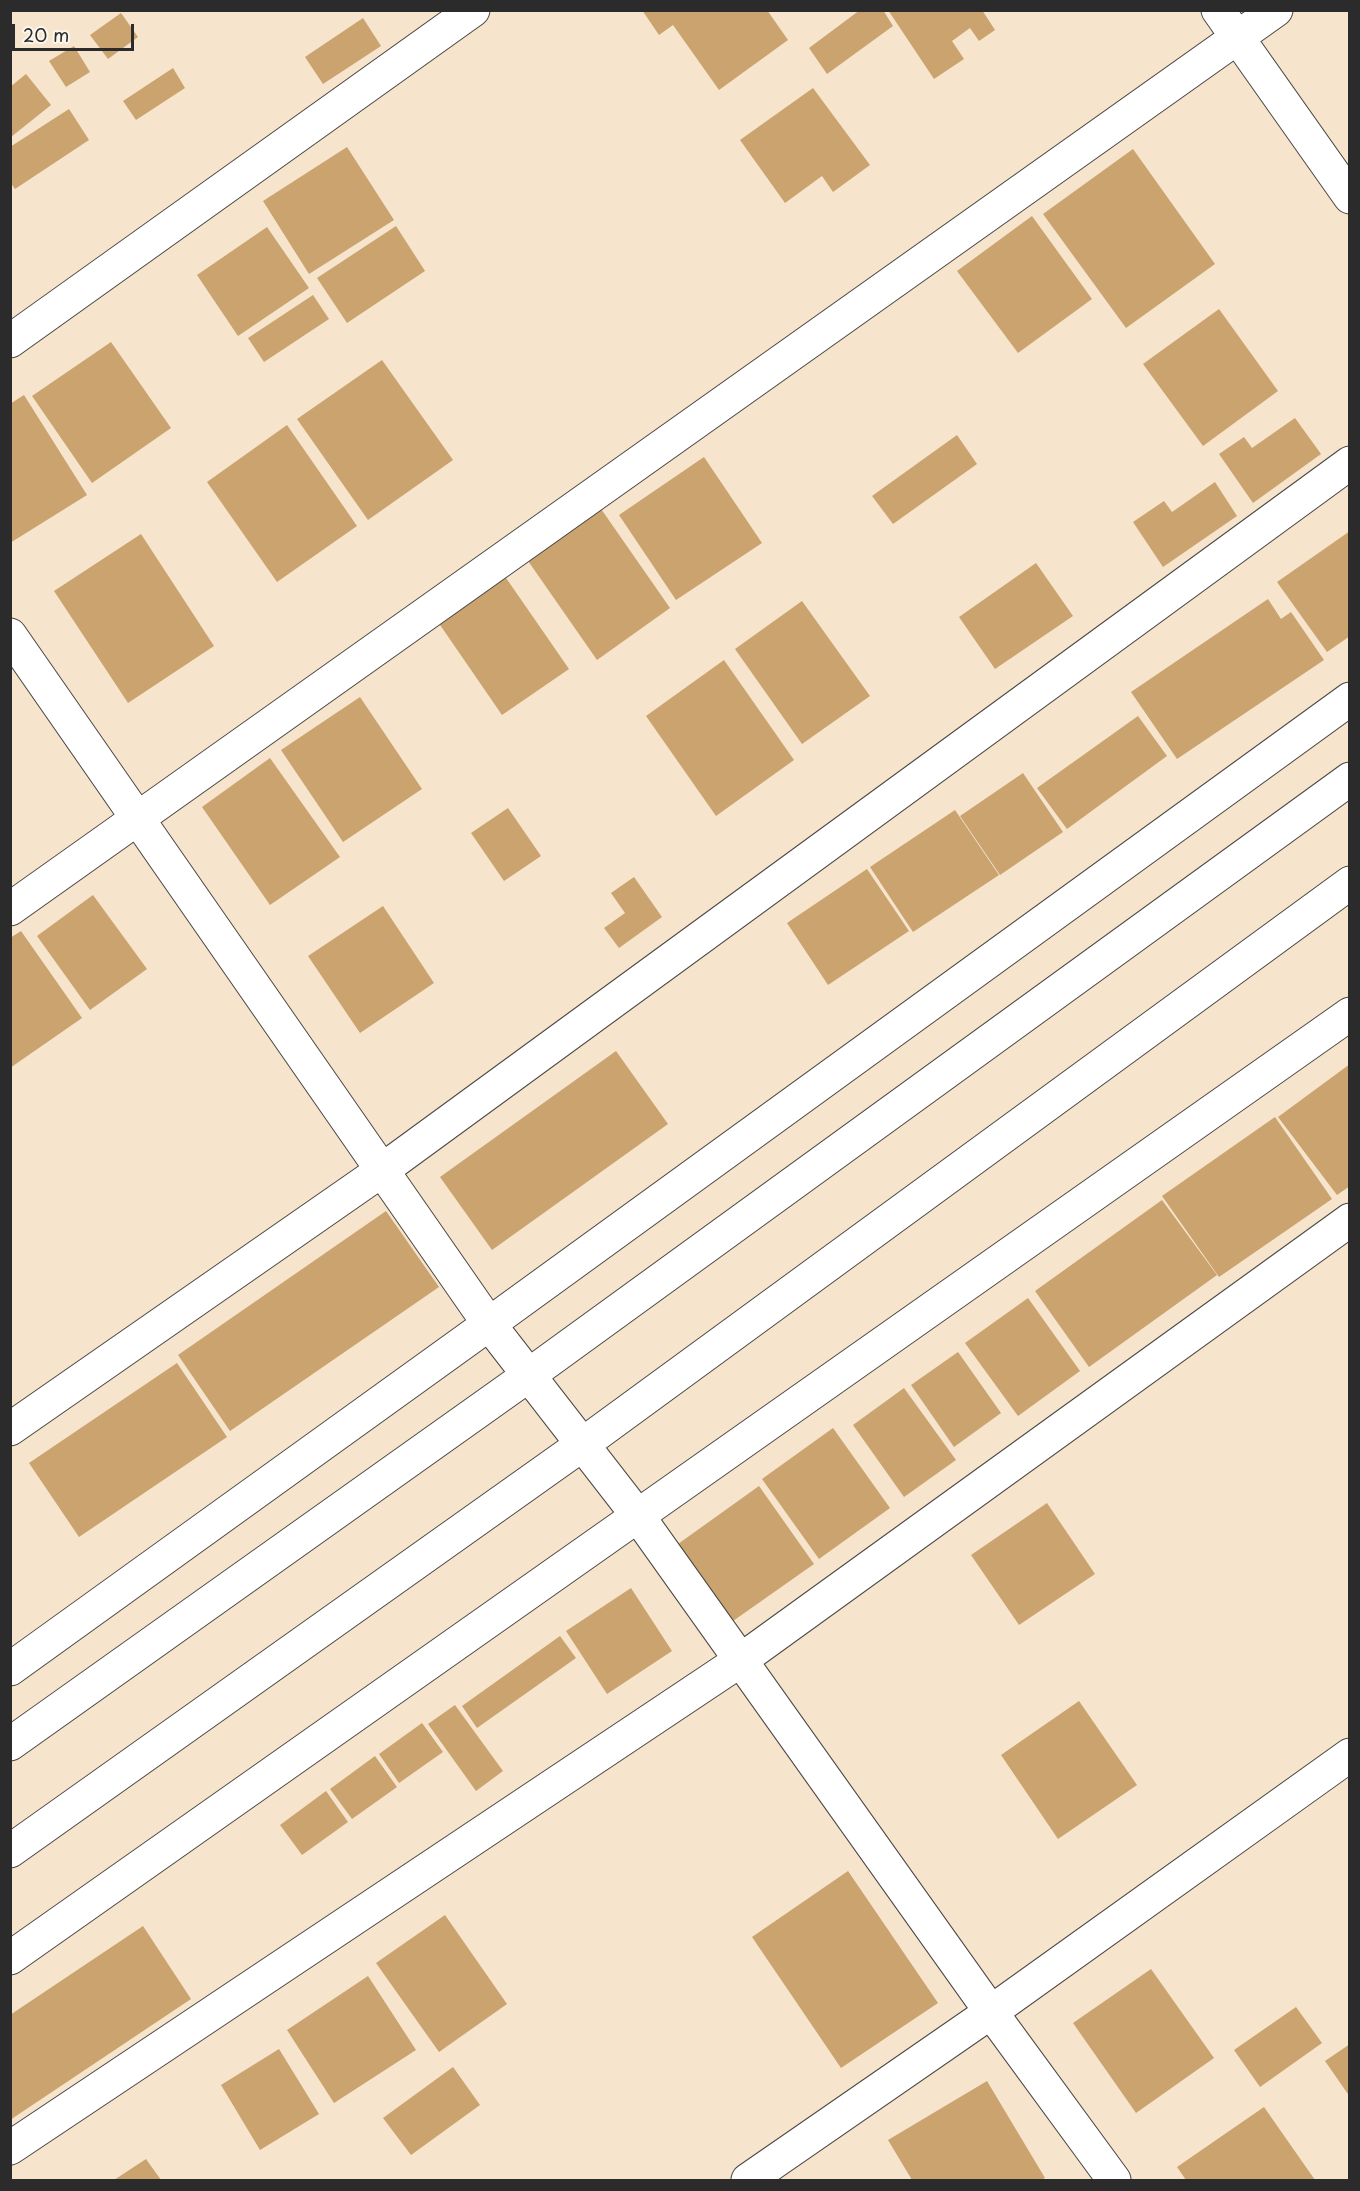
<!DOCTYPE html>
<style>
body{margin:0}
#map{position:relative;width:1360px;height:2191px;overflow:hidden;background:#f6e4cc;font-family:"Playpen Sans",sans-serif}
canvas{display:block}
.frame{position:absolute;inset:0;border:12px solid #2b2b2b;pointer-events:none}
.scale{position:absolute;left:12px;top:24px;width:122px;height:27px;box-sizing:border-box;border:3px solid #2b2b2b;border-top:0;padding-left:8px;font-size:18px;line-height:21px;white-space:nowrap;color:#2b2b2b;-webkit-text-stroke:4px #fbf7ec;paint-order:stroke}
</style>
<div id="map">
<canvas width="1360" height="2191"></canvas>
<div class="frame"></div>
<div class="scale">20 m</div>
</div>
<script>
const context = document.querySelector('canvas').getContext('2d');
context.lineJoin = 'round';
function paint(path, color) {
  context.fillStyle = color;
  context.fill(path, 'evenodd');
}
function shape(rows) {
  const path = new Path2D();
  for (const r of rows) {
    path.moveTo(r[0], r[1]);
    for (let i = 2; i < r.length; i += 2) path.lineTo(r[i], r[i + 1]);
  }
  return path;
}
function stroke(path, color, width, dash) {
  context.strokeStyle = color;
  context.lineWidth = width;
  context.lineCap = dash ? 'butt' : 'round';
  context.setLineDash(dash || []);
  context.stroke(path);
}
paint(shape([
 [642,10,767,10,788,40,719,90,673,25,659,35],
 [860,10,883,10,893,26,827,74,809,48],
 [888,10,982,10,995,30,979,41,970,28,952,41,964,59,934,79],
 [121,13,138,37,108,59,90,35],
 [363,18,381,46,323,84,305,57],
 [74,46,90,72,66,87,49,61],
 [173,68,185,88,136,120,123,101],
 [26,74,51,105,11,137,10,87],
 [813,88,870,165,833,192,822,176,785,203,740,140],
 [69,109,89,140,15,189,10,182,10,147],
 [347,147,394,220,309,274,263,201],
 [1133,149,1215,264,1126,328,1043,214],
 [1032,216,1092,299,1018,353,957,271],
 [396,226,425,271,347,323,317,278],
 [267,227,309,288,238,336,197,275],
 [313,295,329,319,264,362,248,338],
 [1219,309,1278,391,1203,446,1143,364],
 [111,342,171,428,92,483,32,396],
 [382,360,453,460,368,520,297,419],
 [24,395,87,495,10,543,10,404],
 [1295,418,1321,454,1253,503,1219,454,1244,437,1252,448],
 [287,425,357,526,277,582,207,482],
 [957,435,977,464,893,524,872,496],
 [704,457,762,543,676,600,619,515],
 [1215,482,1237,516,1163,567,1133,522,1164,501,1172,512],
 [599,506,670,608,597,660,526,558],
 [1350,531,1350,636,1327,652,1277,582],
 [141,534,214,646,128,703,54,591],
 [1036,563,1073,616,995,669,959,617],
 [504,575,569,669,502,715,438,622],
 [1268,599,1281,619,1291,612,1324,660,1177,759,1131,692],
 [802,601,870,696,802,744,735,649],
 [724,660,794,760,716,816,646,716],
 [360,697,422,789,343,842,281,750],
 [1138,716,1167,756,1067,829,1037,788],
 [270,758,340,857,270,905,202,807],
 [1023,773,1063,832,1000,875,960,816],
 [508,808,541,856,504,881,471,833],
 [955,810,999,875,913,932,870,867],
 [867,869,909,931,828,985,787,923],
 [634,877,662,917,619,948,604,928,625,913,611,893],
 [93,895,147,969,90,1010,37,936],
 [383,906,434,983,360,1033,308,956],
 [21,931,82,1018,10,1068,10,938],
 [616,1051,668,1124,492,1250,440,1177],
 [1350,1064,1350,1186,1337,1195,1278,1117],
 [1275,1117,1332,1199,1219,1277,1162,1196],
 [1162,1200,1217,1275,1089,1367,1035,1291],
 [386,1211,439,1287,230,1431,178,1355],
 [1028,1298,1080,1371,1018,1416,965,1343],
 [958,1352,1001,1413,954,1447,911,1385],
 [177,1363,227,1437,79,1537,29,1463],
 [904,1388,956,1460,904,1497,853,1425],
 [833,1428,890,1508,819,1559,762,1479],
 [759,1486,814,1564,733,1621,678,1544],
 [1047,1503,1095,1574,1019,1625,971,1555],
 [631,1588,672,1651,607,1694,566,1631],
 [560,1636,576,1658,477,1728,462,1706],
 [1079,1701,1137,1785,1058,1839,1001,1755],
 [455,1705,503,1771,476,1791,428,1724],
 [422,1723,443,1752,399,1783,379,1754],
 [375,1756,397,1787,352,1819,330,1789],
 [326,1791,348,1822,302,1855,280,1825],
 [848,1871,938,2003,841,2068,752,1937],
 [445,1915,507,2004,439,2052,376,1963],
 [143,1926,191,1999,10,2120,10,2015],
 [1151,1969,1214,2058,1136,2113,1073,2023],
 [368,1976,416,2050,334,2103,287,2030],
 [1296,2007,1322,2043,1260,2087,1234,2050],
 [1350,2044,1350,2097,1325,2061],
 [279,2049,319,2114,260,2150,221,2085],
 [453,2067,480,2105,411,2155,383,2118],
 [987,2081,1045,2178,1041,2180,912,2180,888,2140],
 [1264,2107,1315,2180,1186,2180,1177,2167],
 [146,2159,161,2180,114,2180]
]), '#caa36f');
const minor = shape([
 [1218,10,1350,197],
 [10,341,473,10],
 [10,635,489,1324,638,1516,991,2012,1114,2180],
 [10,909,1276,10],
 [10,1429,381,1171,1350,463],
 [10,1669,489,1324,1350,699],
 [10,1744,529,1375,1350,779],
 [10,1851,583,1444,1350,883],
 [10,1958,1350,1014],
 [10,2148,741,1660,1350,1220],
 [748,2180,991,2012,1350,1755]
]);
stroke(minor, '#494743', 35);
stroke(minor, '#fff', 33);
</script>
